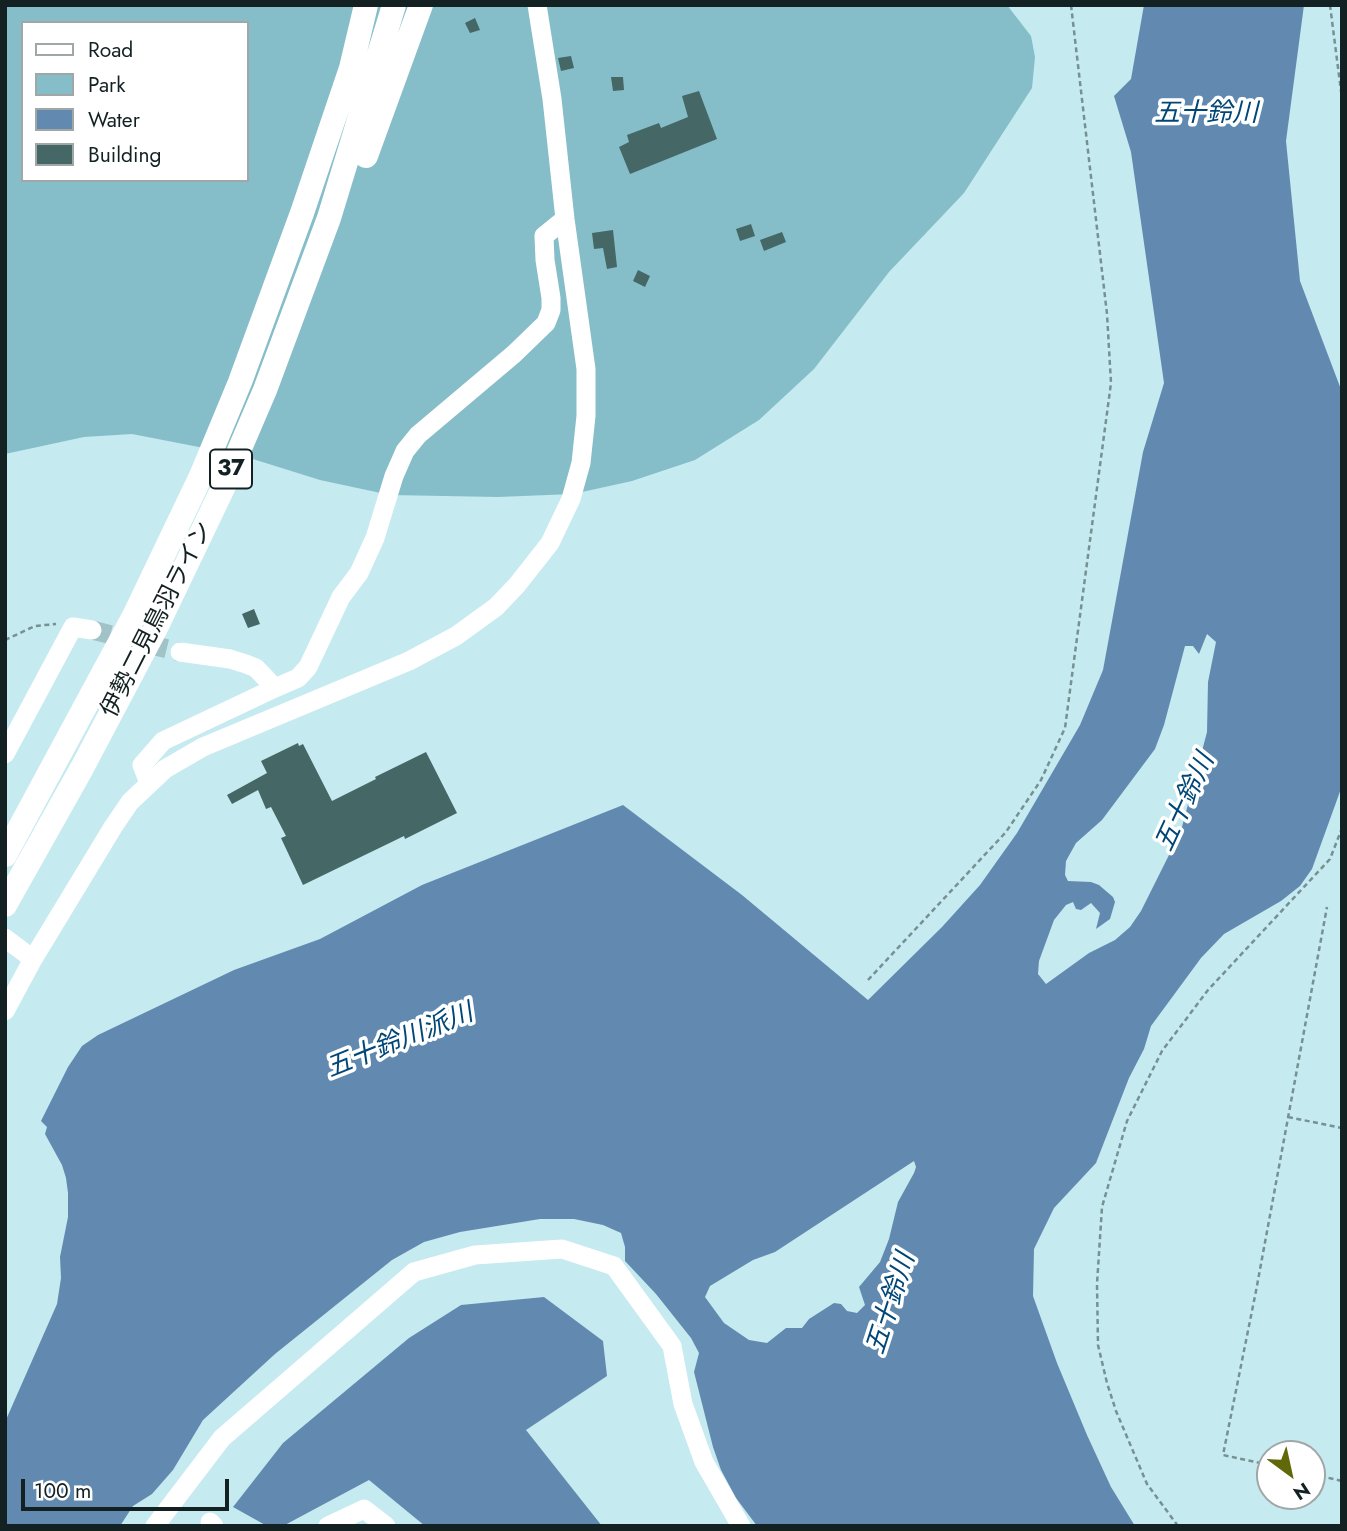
<!DOCTYPE html>
<meta charset="utf-8">
<style>
body{margin:0}
#map{position:relative;width:1347px;height:1531px;overflow:hidden;background:#c5eaf0;font-family:Jost,sans-serif}
canvas{display:block}
.frame{position:absolute;inset:0;border:7px solid #132123;pointer-events:none}
.legend{position:absolute;left:21px;top:21px;width:228px;height:161px;box-sizing:border-box;background:#fff;border:2px solid #a1a6a7;margin:0;padding:9px 12px;list-style:none;font-size:21px;color:#132123}
.legend li{display:flex;align-items:center;gap:14px;height:35px}
.legend b{width:35px;border:2px solid #a1a6a7}
.north{position:absolute;left:1256px;top:1440px;width:70px;height:70px;box-sizing:border-box;background:#fff;border:2px solid #a1a6a7;border-radius:50%;rotate:147deg;font-size:19px;font-weight:700;line-height:28px;text-align:center;color:#132123}
.north::after{content:'';display:block;margin:auto;width:24px;height:32px;background:#60680a;clip-path:polygon(50% 0,100% 100%,50% 72%,0 100%)}
.scale{position:absolute;left:21px;top:1479px;width:208px;height:32px;box-sizing:border-box;border:4px solid #132123;border-top:0;padding-left:9px;font-size:21px;line-height:24px;white-space:nowrap;color:#132123;-webkit-text-stroke:5px #fff;paint-order:stroke}
</style>
<div id="map">
<canvas width="1347" height="1531"></canvas>
<div class="frame"></div>
<ul class="legend">
<li><b style="height:9px;background:#fff"></b>Road</li>
<li><b style="height:19px;background:#85bec8"></b>Park</li>
<li><b style="height:19px;background:#628ab0"></b>Water</li>
<li><b style="height:19px;background:#456765"></b>Building</li>
</ul>
<div class="north">N</div>
<div class="scale">100 m</div>
</div>
<script>
const context = document.querySelector('canvas').getContext('2d');
context.lineJoin = 'round';
function paint(path, color) {
  context.fillStyle = color;
  context.fill(path, 'evenodd');
}
function shape(rows) {
  const path = new Path2D();
  for (const r of rows) {
    path.moveTo(r[0], r[1]);
    for (let i = 2; i < r.length; i += 2) path.lineTo(r[i], r[i + 1]);
  }
  return path;
}
function stroke(path, color, width, dash) {
  context.strokeStyle = color;
  context.lineWidth = width;
  context.lineCap = dash ? 'butt' : 'round';
  context.setLineDash(dash || []);
  context.stroke(path);
}
function label(font, color, halo, rows, align = 'center') {
  context.font = font + ' Jost,"Noto Sans JP",sans-serif';
  context.lineWidth = 7;
  context.setLineDash([]);
  context.textBaseline = 'middle';
  context.strokeStyle = halo;
  context.fillStyle = color;
  for (const [text, x, y, turn = 0] of rows) {
    context.save();
    context.translate(x, y);
    context.rotate((+turn || 0) * Math.PI / 180);
    context.textAlign = isNaN(turn) ? turn : align;
    if (halo) context.strokeText(text, 0, 0);
    context.fillText(text, 0, 0);
    context.restore();
  }
}
paint(shape([
 [5,5,1007,5,1031,36,1035,57,1032,88,964,193,889,272,814,369,759,420,695,460,632,481,573,494,498,497,390,495,320,480,240,455,132,434,84,437,5,454],
 [23,23,247,23,247,180,23,180]
]), '#85bec8');
paint(shape([
 [1144,5,1304,5,1286,141,1300,281,1342,392,1342,786,1312,869,1300,886,1281,901,1224,934,1201,958,1151,1026,1144,1049,1129,1078,1096,1163,1054,1208,1034,1249,1033,1296,1057,1363,1087,1435,1111,1487,1135,1526,757,1526,736,1498,721,1470,713,1447,694,1372,699,1353,691,1338,656,1294,625,1261,625,1247,621,1233,603,1225,574,1219,540,1219,460,1232,424,1242,392,1260,275,1354,203,1420,173,1470,152,1494,133,1506,120,1526,5,1526,5,1422,57,1304,61,1278,60,1257,68,1217,68,1193,66,1178,62,1165,45,1134,47,1127,41,1121,68,1067,82,1046,98,1035,234,970,320,939,422,885,623,805,742,895,868,1000,942,927,980,885,1017,833,1080,725,1103,670,1143,452,1164,383,1131,152,1114,96,1131,79],
 [1207,634,1216,642,1208,682,1207,732,1182,827,1172,849,1141,911,1130,927,1115,940,1089,953,1046,984,1038,974,1039,961,1054,920,1066,905,1073,902,1076,909,1081,910,1091,903,1100,913,1096,929,1110,919,1115,902,1113,897,1099,885,1091,882,1068,881,1065,875,1066,861,1076,843,1102,820,1155,749,1164,725,1185,646,1193,646,1199,654],
 [914,1161,916,1167,914,1173,898,1202,889,1239,880,1262,859,1287,865,1305,857,1313,847,1311,841,1304,834,1303,809,1319,802,1328,786,1328,767,1343,749,1340,724,1323,705,1297,710,1286,753,1260,775,1252],
 [544,1297,603,1341,607,1376,526,1430,602,1526,425,1526,369,1480,283,1526,267,1526,233,1507,283,1443,409,1338,461,1305]
]), '#628ab0');
paint(shape([
 [475,18,480,30,470,33,465,23],
 [571,56,574,68,561,71,558,58],
 [611,77,623,77,624,90,613,91],
 [699,91,717,139,630,174,619,147,629,142,627,135,659,123,661,128,688,117,682,96],
 [751,224,755,236,740,241,736,229],
 [613,230,617,267,607,269,603,248,594,249,592,233],
 [782,232,786,242,764,251,760,240],
 [638,270,650,276,645,287,633,281],
 [254,609,260,624,248,628,242,614],
 [298,743,299,746,303,744,332,801,376,779,375,777,426,752,457,813,405,839,404,836,303,885,281,838,286,836,271,807,266,809,258,790,232,804,227,795,267,773,261,761]
]), '#456765');
stroke(shape([
 [92,630,180,652]
]), '#a1c2c7', 19, [19, 10]);
stroke(shape([
 [1330,5,1342,99],
 [5,640,35,626,56,624],
 [868,980,1006,832,1041,780,1065,728,1111,383,1107,314,1071,5],
 [1288,1117,1342,1128],
 [1270,1465,1223,1455,1256,1291,1327,907],
 [1312,1474,1342,1481],
 [1178,1526,1147,1484,1116,1411,1107,1383,1098,1345,1097,1284,1102,1207,1127,1121,1162,1051,1208,990,1330,859,1342,828]
]), '#769094', 2.5, [5, 3.5]);
stroke(shape([
 [180,652,230,659,246,664,256,668,275,688,298,678,308,667,341,597,359,573,375,538,394,476,405,451,418,435,514,354,546,323,551,310,551,298,545,260,544,236,565,219],
 [5,754,73,627,92,630],
 [149,783,142,765,163,741,275,688],
 [5,938,33,959],
 [5,1011,33,959,113,827,130,802,165,769,203,747,409,661,456,636,496,607,517,585,550,543,571,499,581,463,586,416,586,369,565,219,552,99,537,5],
 [210,1522,214,1526],
 [155,1526,222,1438,414,1272,475,1255,562,1249,614,1266,672,1346,683,1404,704,1462,741,1526],
 [328,1526,364,1509,386,1526]
]), '#fff', 19);
stroke(shape([
 [366,156,421,5],
 [5,855,134,616,201,476,240,382,302,213,351,68,366,5],
 [5,905,82,768,155,630,223,488,265,390,329,218,394,5]
]), '#fff', 24);
for (const [x, y, w] of [
 [231,469,42]
]) {
  const box = new Path2D();
  box.roundRect(x - w / 2, y - 19.5, w, 39, 5);
  context.fillStyle = '#fff';
  context.fill(box);
  stroke(box, '#132123', 2);
}
label('bold 23px', '#132123', null, [
 ["37",231,469]
]);
label('24px', '#132123', '#fff', [
 ["伊勢二見鳥羽ライン",158,620,-63]
]);
label('italic 26px', '#004677', '#fff', [
 ["五十鈴川",1206,115],
 ["五十鈴川",1186,803,-65],
 ["五十鈴川派川",400,1042,-22],
 ["五十鈴川",892,1304,-72]
]);
</script>
